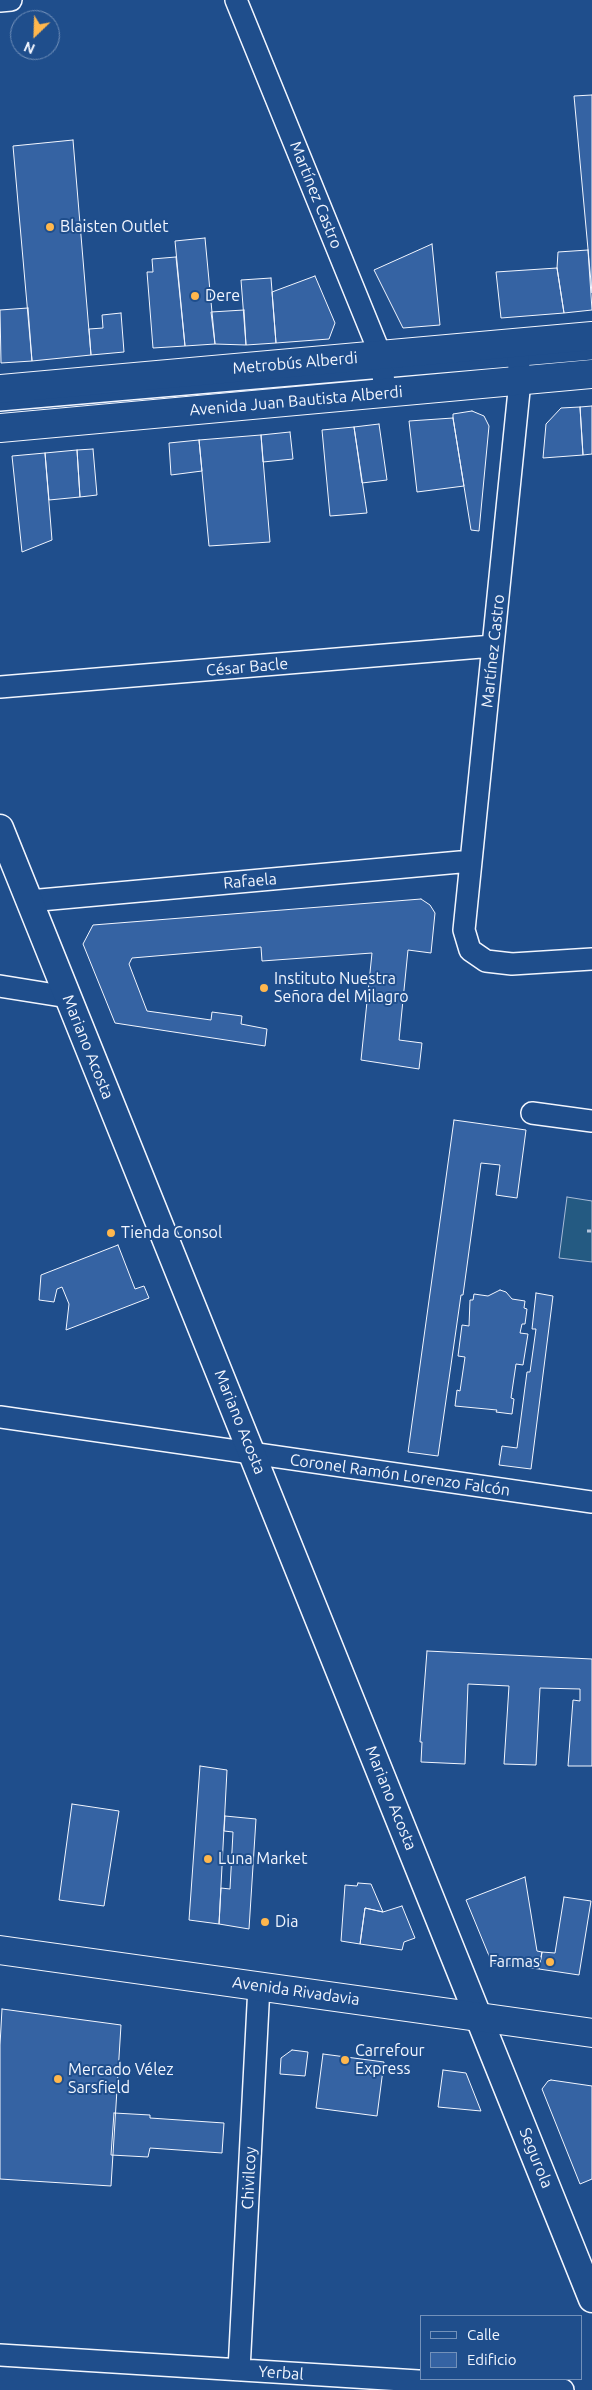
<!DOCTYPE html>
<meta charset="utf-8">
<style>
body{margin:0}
#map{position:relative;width:592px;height:2390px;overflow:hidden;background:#1f4e8c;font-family:Ubuntu,sans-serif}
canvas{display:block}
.legend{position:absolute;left:420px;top:2315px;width:162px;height:65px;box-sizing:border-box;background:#1f4e8c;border:1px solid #7391ba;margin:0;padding:6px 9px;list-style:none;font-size:15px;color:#f2f6ff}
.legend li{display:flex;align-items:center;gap:10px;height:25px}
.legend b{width:25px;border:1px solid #7391ba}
.north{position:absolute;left:10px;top:10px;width:50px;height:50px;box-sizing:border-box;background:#1f4e8c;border:1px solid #7391ba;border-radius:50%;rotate:204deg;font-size:14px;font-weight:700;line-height:20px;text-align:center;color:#f2f6ff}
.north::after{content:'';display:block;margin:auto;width:18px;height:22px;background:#ffb74d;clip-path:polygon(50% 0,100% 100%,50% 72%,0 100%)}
</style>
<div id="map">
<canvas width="592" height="2390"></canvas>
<ul class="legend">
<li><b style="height:6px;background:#1f4e8c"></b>Calle</li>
<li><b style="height:14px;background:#3563a3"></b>Edificio</li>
</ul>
<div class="north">N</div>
</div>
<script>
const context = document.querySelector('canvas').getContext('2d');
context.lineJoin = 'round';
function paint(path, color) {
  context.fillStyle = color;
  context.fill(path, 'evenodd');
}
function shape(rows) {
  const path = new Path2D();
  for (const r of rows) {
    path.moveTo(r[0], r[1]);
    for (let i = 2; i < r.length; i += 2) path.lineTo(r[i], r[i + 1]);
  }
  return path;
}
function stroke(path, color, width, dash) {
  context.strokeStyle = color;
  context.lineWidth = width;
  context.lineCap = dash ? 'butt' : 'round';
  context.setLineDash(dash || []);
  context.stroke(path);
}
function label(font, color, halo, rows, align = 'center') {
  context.font = font + ' Ubuntu,sans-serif';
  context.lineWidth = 4;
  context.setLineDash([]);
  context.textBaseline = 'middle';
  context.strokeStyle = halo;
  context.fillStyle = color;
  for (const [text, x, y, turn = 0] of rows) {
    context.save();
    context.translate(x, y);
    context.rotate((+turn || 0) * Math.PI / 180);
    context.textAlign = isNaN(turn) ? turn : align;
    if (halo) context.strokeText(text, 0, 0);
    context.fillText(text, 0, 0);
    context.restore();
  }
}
const green = shape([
 [567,1197,592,1201,592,1262,559,1258,567,1197]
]);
paint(green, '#245a82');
stroke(green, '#a8bbd7', 1);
const building = shape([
 [592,95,592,293,574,96,592,95],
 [73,140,91,355,32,361,13,146,73,140],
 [205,238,215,344,185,346,175,241,205,238],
 [432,244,440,325,403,328,374,270,432,244],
 [588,250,592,310,564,313,557,268,558,252,588,250],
 [176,257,185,346,153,348,147,272,153,272,152,259,176,257],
 [557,268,564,313,501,318,496,272,557,268],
 [315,276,335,323,329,339,276,343,272,292,315,276],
 [271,278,276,343,246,345,241,280,271,278],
 [28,308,32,361,1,363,0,310,28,308],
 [244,310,246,345,215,344,211,312,244,310],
 [121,313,124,352,91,355,89,329,103,328,102,315,121,313],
 [592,406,592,454,583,455,580,407,592,406],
 [580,407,583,455,543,458,546,424,561,408,580,407],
 [472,411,484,416,489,426,479,531,471,530,453,418,453,414,472,411],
 [453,418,464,486,417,492,409,421,453,418],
 [379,424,387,480,362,483,354,427,379,424],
 [354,427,367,513,330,516,322,430,354,427],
 [290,432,293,459,263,462,261,435,290,432],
 [261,435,270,542,209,546,199,440,261,435],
 [199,440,202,471,171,475,169,443,199,440],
 [93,449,97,495,80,497,77,450,93,449],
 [77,450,80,497,49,500,45,453,77,450],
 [45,453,52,540,22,552,12,456,45,453],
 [421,899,430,905,435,913,431,953,408,950,399,1040,422,1043,419,1069,361,1060,372,953,262,961,261,947,132,958,129,964,147,1011,211,1020,212,1012,242,1016,241,1024,267,1029,265,1046,115,1023,83,944,93,925,421,899],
 [454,1120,526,1130,517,1198,496,1195,500,1165,481,1163,463,1295,461,1295,438,1456,408,1452,454,1120],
 [118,1245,135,1289,144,1286,149,1298,66,1330,69,1304,62,1287,57,1289,54,1302,39,1300,41,1275,118,1245],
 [500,1290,506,1292,512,1299,525,1301,524,1308,527,1309,525,1324,522,1324,520,1333,528,1334,523,1365,516,1364,511,1398,514,1399,512,1414,496,1412,497,1410,455,1406,457,1390,460,1391,465,1357,458,1356,462,1325,469,1326,470,1300,473,1300,474,1294,488,1296,500,1290],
 [536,1293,553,1296,531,1469,499,1465,502,1446,517,1448,527,1372,530,1372,536,1329,532,1329,536,1293],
 [427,1651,592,1659,592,1766,568,1766,573,1700,580,1701,580,1689,540,1688,536,1765,504,1764,509,1686,468,1684,465,1764,421,1762,422,1742,420,1742,427,1651],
 [200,1766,227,1770,219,1924,189,1920,200,1766],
 [72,1804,119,1811,104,1906,59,1900,72,1804],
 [225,1816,256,1819,249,1929,219,1924,221,1888,230,1889,233,1832,224,1831,225,1816],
 [525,1877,537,1951,542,1952,539,1969,492,1963,466,1900,525,1877],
 [358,1883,371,1884,383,1912,365,1908,360,1944,341,1941,345,1885,357,1886,358,1883],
 [564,1897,591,1901,579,1975,539,1969,542,1952,555,1953,564,1897],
 [402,1906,415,1938,404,1942,402,1950,360,1944,365,1908,383,1912,402,1906],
 [2,2009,121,2025,111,2186,0,2179,0,2045,2,2009],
 [292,2050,308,2052,305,2076,280,2074,281,2058,292,2050],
 [323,2054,384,2062,377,2116,316,2108,323,2054],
 [443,2070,466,2073,481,2111,438,2107,443,2070],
 [551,2080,592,2086,592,2179,580,2184,542,2089,548,2081,551,2080],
 [114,2113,150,2115,150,2118,224,2123,222,2153,150,2148,148,2157,111,2155,114,2113]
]);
paint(building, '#3563a3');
stroke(building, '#f2f6ff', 1);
const service = shape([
 [0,405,592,354]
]);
const minor = shape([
 [236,0,381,356,385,393],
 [0,1,11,0],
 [517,343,520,381,464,930,470,950,486,961,512,964,592,959],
 [0,687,493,646],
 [29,901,471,861],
 [0,986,68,997],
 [532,1113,592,1121],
 [0,1417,592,1502],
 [0,2355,563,2390],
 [239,2370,259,1986]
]);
const tertiary = shape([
 [0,828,592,2299]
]);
const primary = shape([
 [0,389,592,336],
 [0,428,592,374],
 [0,1950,592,2033]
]);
stroke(service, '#f2f6ff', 14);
stroke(minor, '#f2f6ff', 24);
stroke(tertiary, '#f2f6ff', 29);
stroke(primary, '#f2f6ff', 30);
stroke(shape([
 [587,1231,592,1231]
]), '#b3c4dc', 3, [4, 2.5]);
stroke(service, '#1f4e8c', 11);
stroke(minor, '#1f4e8c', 21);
stroke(tertiary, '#1f4e8c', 26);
stroke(primary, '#1f4e8c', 28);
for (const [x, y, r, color] of [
 [50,227,5,"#ffb74d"],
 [195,296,5,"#ffb74d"],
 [264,988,5,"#ffb74d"],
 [111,1233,5,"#ffb74d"],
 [208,1859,5,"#ffb74d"],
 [265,1922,5,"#ffb74d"],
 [550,1962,5,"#ffb74d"],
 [345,2060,5,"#ffb74d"],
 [58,2079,5,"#ffb74d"]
]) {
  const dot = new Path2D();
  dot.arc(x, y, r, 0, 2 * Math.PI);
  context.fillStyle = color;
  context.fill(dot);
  stroke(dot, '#1f4e8c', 2);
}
label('16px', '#f2f6ff', '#1f4e8c', [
 ["Martínez Castro",316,195,68],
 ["Metrobús Alberdi",295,363,-5],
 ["Avenida Juan Bautista Alberdi",296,401,-5],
 ["Martínez Castro",493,651,-84],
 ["César Bacle",247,667,-5],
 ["Rafaela",250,881,-5],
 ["Mariano Acosta",88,1047,68],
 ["Mariano Acosta",240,1422,68],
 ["Coronel Ramón Lorenzo Falcón",400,1475,8],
 ["Mariano Acosta",391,1798,68],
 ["Avenida Rivadavia",296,1991,8],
 ["Segurola",536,2158,68],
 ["Chivilcoy",249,2178,-87],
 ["Yerbal",281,2373,4]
]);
label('16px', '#f2f6ff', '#1f4e8c', [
 ["Blaisten Outlet",60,227],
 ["Dere",205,296],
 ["Instituto Nuestra",274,979],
 ["Señora del Milagro",274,997],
 ["Tienda Consol",121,1233],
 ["Luna Market",218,1859],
 ["Dia",275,1922],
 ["Farmas",540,1962,"right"],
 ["Carrefour",355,2051],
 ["Express",355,2069],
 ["Mercado Vélez",68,2070],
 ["Sarsfield",68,2088]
], 'left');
</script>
